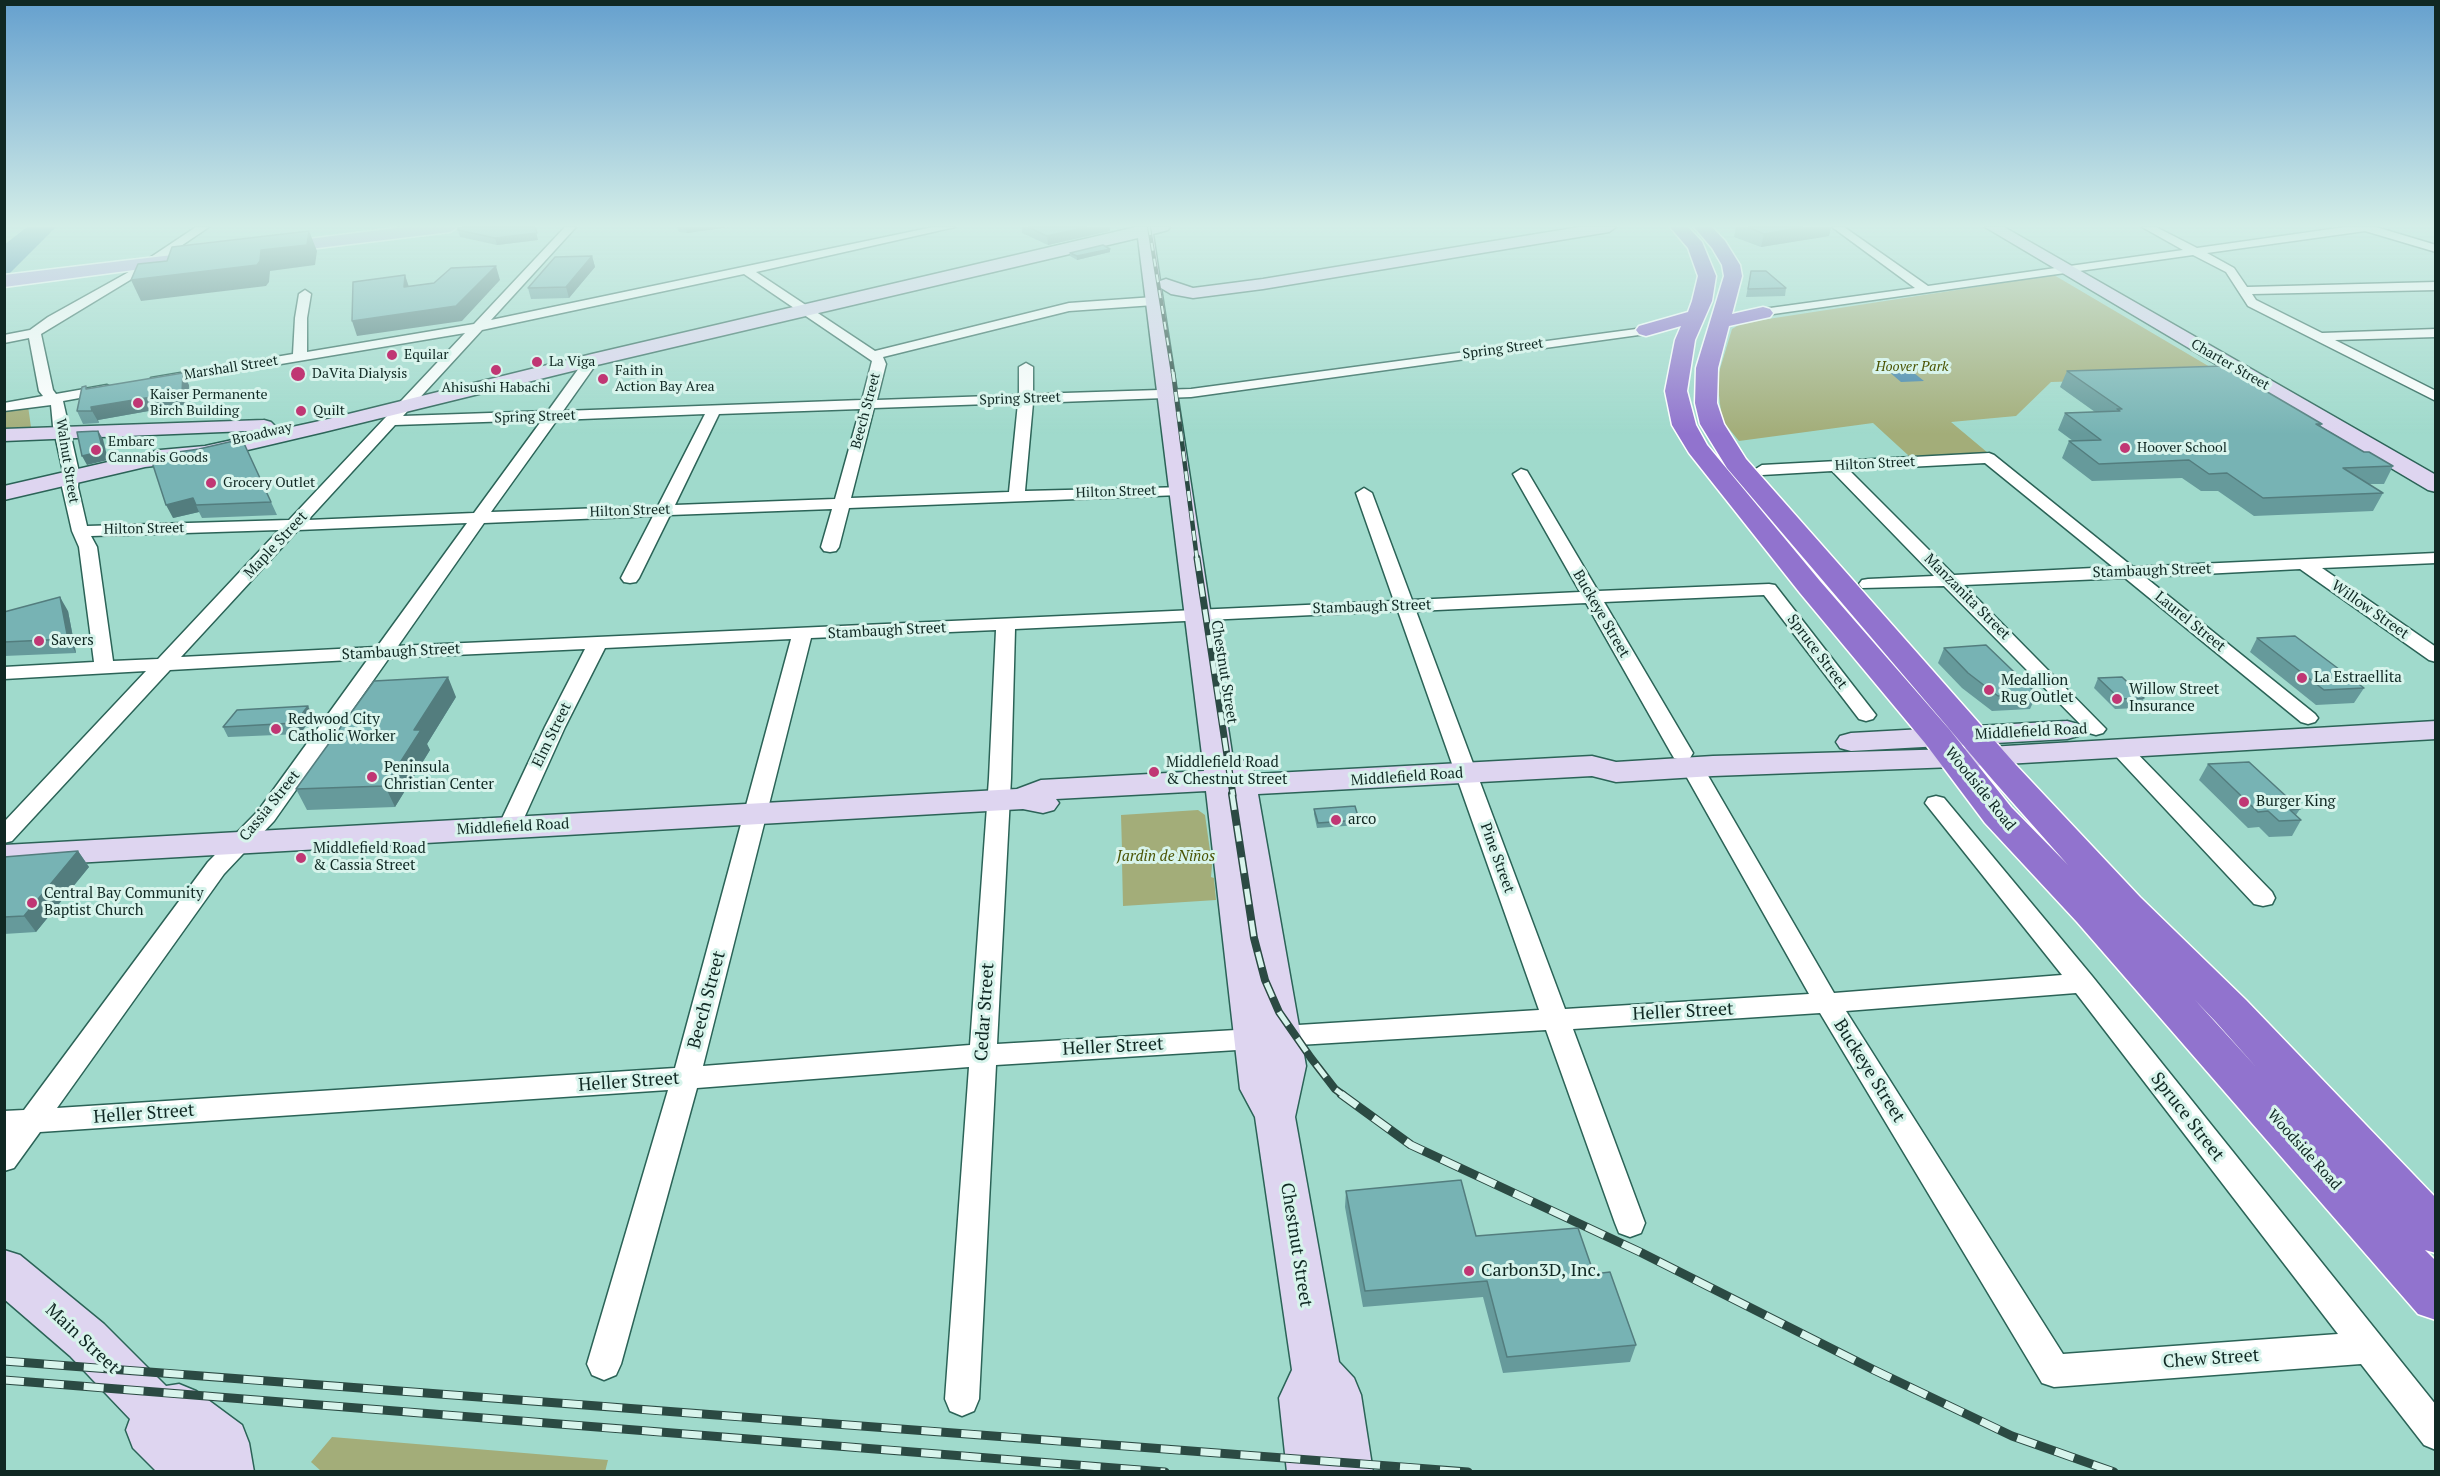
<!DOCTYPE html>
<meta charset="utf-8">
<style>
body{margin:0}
#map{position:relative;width:2440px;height:1476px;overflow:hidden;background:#a0dacc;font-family:"PT Serif",serif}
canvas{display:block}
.frame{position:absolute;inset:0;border:6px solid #102823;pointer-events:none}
</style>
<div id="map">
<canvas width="2440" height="1476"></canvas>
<div class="frame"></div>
</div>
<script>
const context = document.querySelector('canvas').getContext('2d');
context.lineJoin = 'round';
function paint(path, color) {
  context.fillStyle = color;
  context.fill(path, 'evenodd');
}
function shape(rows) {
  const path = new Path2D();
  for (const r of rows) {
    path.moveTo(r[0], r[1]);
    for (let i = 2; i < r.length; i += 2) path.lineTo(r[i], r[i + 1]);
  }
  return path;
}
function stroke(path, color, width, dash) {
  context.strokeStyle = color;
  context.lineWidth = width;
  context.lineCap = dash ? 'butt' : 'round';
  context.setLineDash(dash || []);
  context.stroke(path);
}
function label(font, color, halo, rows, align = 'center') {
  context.font = font + ' "PT Serif",serif';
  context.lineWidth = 6;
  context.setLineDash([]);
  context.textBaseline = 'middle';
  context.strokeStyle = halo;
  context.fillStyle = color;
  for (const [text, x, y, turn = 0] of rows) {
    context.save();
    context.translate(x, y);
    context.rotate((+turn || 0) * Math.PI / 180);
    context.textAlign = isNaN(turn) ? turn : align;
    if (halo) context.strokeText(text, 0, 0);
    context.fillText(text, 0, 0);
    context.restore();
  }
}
paint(shape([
 [2054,275,2227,377,2051,382,2016,416,1951,422,1988,453,1909,456,1873,423,1739,441,1722,420,1717,379,1732,329,1742,323],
 [28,406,31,427,5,428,4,411],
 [1198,810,1205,815,1212,865,1211,877,1214,878,1216,900,1123,906,1122,862,1119,861,1119,851,1122,850,1121,815],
 [332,1437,608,1460,605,1472,321,1471,311,1462]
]), '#a3ad79');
paint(shape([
 [27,227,56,227,5,278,4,245],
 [1881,365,1904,365,1924,381,1901,382]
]), '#4081a8');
const street = shape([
 [196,227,209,227,135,277,41,334,53,390,56,394,107,385,114,389,107,393,63,401,79,472,78,487,87,526,289,520,465,333,156,385,149,381,151,378,293,354,295,318,299,294,305,290,311,294,307,318,307,352,474,324,565,227,576,227,491,320,933,227,955,227,756,272,875,351,1069,303,1154,297,1160,301,1154,305,1069,311,883,357,886,364,877,400,1019,395,1019,367,1026,363,1033,367,1033,394,1191,389,1651,327,1652,330,1646,334,1191,397,1033,403,1025,491,1186,487,1188,490,1186,493,1180,495,849,508,839,547,836,551,830,552,824,551,821,547,832,509,670,515,639,578,636,582,630,583,624,582,621,578,653,516,484,523,398,646,1394,601,1356,493,1364,488,1372,493,1412,600,1580,592,1513,474,1521,469,1527,471,1598,591,1769,584,1775,585,1876,715,1873,719,1866,721,1859,719,1764,595,1604,602,1693,753,1690,758,1682,760,1674,758,1671,753,1586,603,1416,611,1565,1009,1809,994,1681,767,1684,762,1692,760,1700,762,1703,767,1834,993,2062,975,1925,803,1928,798,1936,796,1944,798,2092,976,2436,1405,2436,1450,2424,1445,2361,1364,2054,1387,2042,1383,1820,1013,1573,1029,1645,1223,1641,1233,1630,1237,1619,1233,1615,1223,1546,1030,1282,1046,1272,1043,1269,1036,1272,1029,1282,1026,1539,1010,1398,611,1015,629,1011,778,997,1044,1253,1029,1263,1032,1267,1039,1263,1046,1253,1049,996,1065,979,1399,974,1411,962,1416,950,1411,945,1399,969,1067,697,1088,621,1364,616,1375,604,1380,592,1375,587,1364,668,1090,40,1132,14,1168,4,1171,4,1111,24,1110,208,862,258,811,368,659,170,670,12,841,4,843,4,822,146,671,4,679,4,667,94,662,79,547,72,531,62,487,63,472,53,426,51,405,4,411,4,403,43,396,39,391,29,338,4,343,4,335,30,330,48,317,127,273,196,227],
 [744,274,872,361,862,400,563,411,599,360,592,356,587,357,548,411,403,416,482,330,744,274],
 [1018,403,1009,492,851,498,874,408,1018,403],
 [860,409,835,499,675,505,719,414,860,409],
 [705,414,658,506,491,512,557,420,705,414],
 [542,420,474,513,308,520,395,425,542,420],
 [467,523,377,647,181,657,298,530,467,523],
 [279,530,158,659,113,661,97,547,91,536,279,530],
 [996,630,989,778,970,1045,703,1066,811,638,996,630],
 [791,639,675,1068,57,1108,224,874,274,821,389,658,585,649,545,727,498,827,501,832,509,834,517,832,520,827,565,727,605,648,791,639],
 [2076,993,2338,1334,2063,1354,1846,1011,2076,993],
 [1832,227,1844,227,1928,286,2183,250,2142,227,2156,227,2197,248,2345,227,2376,227,2436,245,2436,252,2365,231,2207,253,2234,268,2247,287,2436,282,2436,290,2252,294,2256,300,2322,333,2436,329,2436,337,2335,340,2436,391,2436,401,2248,306,2226,272,2193,255,1759,316,1757,313,1759,310,1763,309,1915,288,1832,227],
 [1989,453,1994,455,2133,567,2436,553,2436,563,2322,568,2436,647,2436,662,2429,660,2300,569,2145,577,2315,714,2318,718,2315,722,2308,724,2301,722,2125,578,1964,585,2106,729,2103,733,2096,735,2089,733,1944,586,1862,588,1859,584,1862,580,1868,579,1934,576,1832,471,1762,475,1754,470,1762,465,1989,453],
 [1985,463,2113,567,1954,575,1849,470,1985,463],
 [2119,741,2126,742,2272,892,2275,898,2272,904,2263,906,2254,904,2112,752,2108,747,2112,742,2119,741]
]);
const secondary = shape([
 [1136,227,1170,227,1168,230,1153,234,1160,281,1166,279,1193,288,1263,279,1579,227,1616,227,1609,232,1263,289,1193,298,1171,294,1161,288,1233,760,1249,761,1255,774,1592,756,1616,762,1713,756,1954,749,2436,721,2436,739,1954,767,1713,776,1616,782,1592,776,1258,794,1306,1066,1295,1117,1339,1362,1354,1378,1361,1395,1373,1472,1287,1472,1279,1398,1292,1370,1255,1117,1240,1089,1206,791,1056,799,1059,803,1054,810,1043,813,1023,809,4,867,4,845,1017,789,1041,780,1204,771,1138,238,597,365,324,432,205,460,145,467,4,500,4,486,160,450,205,446,324,420,592,354,1136,227],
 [1985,227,2004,227,2436,475,2436,492,2428,490,1985,227],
 [264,420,271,422,275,426,271,430,4,441,4,429,264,420],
 [2067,721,2078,724,2082,730,2078,736,2067,739,1851,751,1840,748,1836,742,1840,736,1851,733,2067,721],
 [4,1250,20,1255,104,1324,166,1386,179,1384,196,1391,242,1425,249,1443,254,1472,157,1472,133,1448,126,1430,130,1419,70,1356,4,1299,4,1250]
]);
const primary = shape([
 [405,227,458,227,450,232,268,254,262,253,259,249,262,245,268,244,405,227],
 [181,254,187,255,190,259,187,263,4,287,4,275,181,254]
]);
const highway = shape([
 [1670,227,1688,227,1702,242,1716,276,1712,301,1695,340,1687,391,1696,425,1707,445,1820,581,1949,729,2011,807,2068,865,1992,779,1727,468,1700,424,1695,403,1696,368,1724,276,1722,265,1712,248,1694,227,1712,227,1725,241,1740,265,1742,276,1732,314,1763,307,1770,309,1773,313,1770,317,1729,326,1718,368,1717,403,1724,424,1746,459,2016,765,2140,897,2246,1000,2436,1198,2436,1253,2425,1250,2436,1261,2436,1320,2418,1314,2077,922,1985,823,1925,743,1800,593,1689,453,1672,425,1665,391,1675,340,1681,326,1646,336,1639,334,1636,330,1639,326,1688,312,1692,301,1698,276,1688,248,1670,227],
 [2195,1000,2216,1022,2256,1067,2195,1000]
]);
stroke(street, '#2b6357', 3);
stroke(secondary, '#2b6357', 3);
stroke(primary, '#fff', 3);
stroke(highway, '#fff', 3);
paint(street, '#fff');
paint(secondary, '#ded5f0');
paint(primary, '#bdabe2');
paint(highway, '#9173ce');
const railFar4 = shape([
 [1149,227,1173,374]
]);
const railFar3 = shape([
 [1173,372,1197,559]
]);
const railFar2 = shape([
 [1197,558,1233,795]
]);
const railFar1 = shape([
 [1232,794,1254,938,1265,980,1279,1012,1311,1058,1335,1089,1343,1095]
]);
const rail = shape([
 [1341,1094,1411,1145,1640,1252,1874,1370,2012,1436,2114,1472],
 [4,1361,1468,1472],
 [4,1380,1165,1472]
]);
stroke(railFar4, '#2b4a43', 4);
stroke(railFar3, '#2b4a43', 4.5);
stroke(railFar2, '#2b4a43', 7);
stroke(railFar1, '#2b4a43', 8);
stroke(rail, '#2b4a43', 9);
stroke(railFar4, '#d8f4ec', 2, [8]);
stroke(railFar3, '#d8f4ec', 3, [10]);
stroke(railFar2, '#d8f4ec', 4.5, [13]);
stroke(railFar1, '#d8f4ec', 5, [16]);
stroke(rail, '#d8f4ec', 7, [20]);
paint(shape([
 [677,227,729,227,687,233,679,232],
 [1022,227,1110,227,1110,231,1048,245,1022,233],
 [1736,227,1831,227,1829,236,1761,247,1734,237],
 [458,230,538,240,497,245,460,237],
 [1110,252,1077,260,1070,256,1070,253],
 [592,256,595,267,569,298,531,299,528,288],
 [1751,271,1786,288,1785,296,1746,297],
 [2067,371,2322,424,2320,427,2364,452,2393,466,2384,484,2369,484,2383,493,2373,511,2254,516,2218,491,2201,491,2182,478,2092,481,2062,458,2069,441,2073,441,2058,430,2065,413,2095,412,2060,387],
 [189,385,188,404,98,420,99,423,83,424,77,411,87,389],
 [242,439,277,515,202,518,199,512,173,518,199,449],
 [68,611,76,653,4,656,4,612],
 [2257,638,2364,688,2354,703,2316,705,2250,652],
 [1944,648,2037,694,2030,709,1992,711,1962,688,1938,663],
 [2098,678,2144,698,2139,708,2115,709,2094,688],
 [456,697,427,744,430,750,395,807,307,810,296,789],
 [313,716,300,734,228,737,223,727],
 [2208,764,2300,809,2296,815,2301,820,2292,836,2269,837,2259,827,2248,828,2199,780],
 [1314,809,1359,820,1358,825,1317,828,1314,814],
 [78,851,89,867,36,932,4,934,4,857],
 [1346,1191,1476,1236,1594,1274,1636,1345,1630,1362,1503,1373,1483,1297,1363,1307,1345,1207]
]), '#669a9b');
paint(shape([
 [535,227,538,240,497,245,495,238],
 [686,227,729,227,687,233],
 [1087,227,1110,227,1110,231,1048,245,1047,236],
 [1803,227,1831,227,1829,236,1761,247,1764,234],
 [309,231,317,251,315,265,270,271,269,282,266,286,141,301,131,280,261,250],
 [1110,249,1110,252,1077,260,1077,256],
 [592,256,595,267,569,298,566,287],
 [496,266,500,280,462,321,357,336,352,321],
 [405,275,410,290,404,287],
 [183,373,189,385,188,404,98,420,99,423,92,411,91,407],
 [98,431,103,439,108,460,87,465,82,456],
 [193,498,199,512,173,518,166,505],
 [60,597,68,611,76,653,68,639],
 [448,677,456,697,427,744,430,750,395,807,385,786,414,730],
 [308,706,313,716,300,734,295,723],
 [78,851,89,867,36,932,24,916]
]), '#537d7e');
const building = shape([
 [463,227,535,227,537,233,495,238,458,230,458,228,463,227],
 [1028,227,1087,227,1047,236,1028,227],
 [1748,227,1803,227,1764,234,1748,227],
 [309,231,307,245,261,250,260,261,257,265,131,280,138,264,167,261,172,247,309,231],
 [1103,245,1110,249,1077,256,1070,253,1103,245],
 [592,256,566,287,528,288,555,257,592,256],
 [496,266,456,306,352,321,353,282,405,275,404,287,434,283,451,268,496,266],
 [1751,271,1766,271,1786,288,1748,289,1751,271],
 [2223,366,2322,424,2316,424,2364,452,2369,452,2393,466,2343,468,2383,493,2263,498,2227,473,2209,474,2189,460,2099,464,2069,441,2101,440,2065,413,2120,411,2117,409,2122,409,2067,371,2223,366],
 [183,373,182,392,91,407,92,411,77,411,82,387,86,386,86,389,183,373],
 [98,431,103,451,82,456,77,432,98,431],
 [242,439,271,502,196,505,193,498,166,505,150,456,199,449,242,439],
 [60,597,68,639,4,642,4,612,60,597],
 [2295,636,2364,688,2324,690,2257,638,2295,636],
 [1986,645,2037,694,1998,696,1968,673,1944,648,1986,645],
 [448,677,414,730,421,730,385,786,296,789,374,681,448,677],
 [2122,677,2144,698,2120,699,2098,678,2122,677],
 [308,706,295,723,223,727,237,710,308,706],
 [2249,762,2300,809,2290,810,2301,820,2279,821,2268,811,2258,812,2208,764,2249,762],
 [1355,806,1359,820,1318,823,1314,809,1355,806],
 [78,851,24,916,4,917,4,857,78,851],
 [1461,1180,1476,1236,1578,1228,1594,1274,1610,1272,1636,1345,1507,1357,1487,1281,1365,1291,1346,1191,1461,1180]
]);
paint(building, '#77b3b4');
stroke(building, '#537d7e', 1.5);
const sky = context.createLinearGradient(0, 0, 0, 434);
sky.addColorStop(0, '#65a0ce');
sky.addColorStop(0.52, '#d4eee8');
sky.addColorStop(1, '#d4eee800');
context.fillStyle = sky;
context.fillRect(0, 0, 2440, 434);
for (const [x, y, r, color] of [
 [392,355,6,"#c03774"],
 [537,362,6,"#c03774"],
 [496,370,6,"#c03774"],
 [298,374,8,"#c03774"],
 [603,379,6,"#c03774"],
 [138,403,6,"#c03774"],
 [301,411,6,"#c03774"],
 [2125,448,6,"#c03774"],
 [96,450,6,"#c03774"],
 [211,483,6,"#c03774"],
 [39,641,6,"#c03774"],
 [2302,678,6,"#c03774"],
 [1989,690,6,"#c03774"],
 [2117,699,6,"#c03774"],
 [276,729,6,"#c03774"],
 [1154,772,6,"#c03774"],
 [372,777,6,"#c03774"],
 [2244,802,6,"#c03774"],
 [1336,820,6,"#c03774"],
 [301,858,6,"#c03774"],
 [32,903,6,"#c03774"],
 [1469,1271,6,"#c03774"]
]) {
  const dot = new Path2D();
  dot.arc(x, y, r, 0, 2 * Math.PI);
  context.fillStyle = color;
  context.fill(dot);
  stroke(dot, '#d8f4ec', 2);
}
label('14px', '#102823', '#d8f4ec', [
 ["Spring Street",1503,349,-8],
 ["Charter Street",2230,365,30],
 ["Marshall Street",231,368,-9],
 ["Spring Street",1020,399,-2],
 ["Beech Street",866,411,-75],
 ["Spring Street",535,417,-2],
 ["Broadway",262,434,-13],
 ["Walnut Street",67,461,81],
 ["Hilton Street",1875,464,-3],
 ["Hilton Street",1116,492,-2],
 ["Hilton Street",630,511,-2],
 ["Hilton Street",144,529,-1]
]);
label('14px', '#102823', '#d8f4ec', [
 ["Equilar",404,355],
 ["La Viga",549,362],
 ["Faith in",615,371],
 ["Action Bay Area",615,387],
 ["DaVita Dialysis",312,374],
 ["Ahisushi Habachi",496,388,"center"],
 ["Kaiser Permanente",150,395],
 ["Birch Building",150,411],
 ["Quilt",313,411],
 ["Embarc",108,442],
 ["Cannabis Goods",108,458],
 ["Hoover School",2137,448],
 ["Grocery Outlet",223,483]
], 'left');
label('italic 14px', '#4a5404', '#d8f4ec', [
 ["Hoover Park",1912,367]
]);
label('15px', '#102823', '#d8f4ec', [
 ["Maple Street",276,545,-47],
 ["Stambaugh Street",2152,571,-2],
 ["Manzanita Street",1967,597,45],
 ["Stambaugh Street",1372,607,-2],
 ["Willow Street",2370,610,35],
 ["Buckeye Street",1601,614,60],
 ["Laurel Street",2190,622,39],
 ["Stambaugh Street",887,631,-3],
 ["Stambaugh Street",401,652,-3],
 ["Spruce Street",1817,652,53],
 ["Chestnut Street",1224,672,81],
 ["Middlefield Road",2031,732,-3],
 ["Elm Street",552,735,-64],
 ["Middlefield Road",1407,777,-4],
 ["Woodside Road",1980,789,51],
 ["Cassia Street",270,806,-51],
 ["Middlefield Road",513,827,-3],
 ["Pine Street",1497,858,70],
 ["Woodside Road",2304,1150,48]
]);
label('15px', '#102823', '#d8f4ec', [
 ["Savers",51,641],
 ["La Estraellita",2314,678],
 ["Medallion",2001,681],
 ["Rug Outlet",2001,698],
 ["Willow Street",2129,690],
 ["Insurance",2129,707],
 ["Redwood City",288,720],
 ["Catholic Worker",288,737],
 ["Middlefield Road",1166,763],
 ["& Chestnut Street",1166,780],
 ["Peninsula",384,768],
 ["Christian Center",384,785],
 ["Burger King",2256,802],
 ["arco",1348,820],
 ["Middlefield Road",313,849],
 ["& Cassia Street",313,866],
 ["Central Bay Community",44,894],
 ["Baptist Church",44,911]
], 'left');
label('italic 15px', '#4a5404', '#d8f4ec', [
 ["Jardin de Niños",1166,857]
]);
label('18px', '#102823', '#d8f4ec', [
 ["Beech Street",707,1000,-75],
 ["Cedar Street",985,1012,-86],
 ["Heller Street",1683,1012,-3],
 ["Heller Street",1113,1047,-3],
 ["Buckeye Street",1869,1071,58],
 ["Heller Street",629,1082,-4],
 ["Heller Street",144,1114,-4],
 ["Spruce Street",2187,1117,52],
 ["Chestnut Street",1296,1245,81],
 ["Main Street",82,1339,43],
 ["Chew Street",2211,1359,-4]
]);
label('18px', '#102823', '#d8f4ec', [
 ["Carbon3D, Inc.",1481,1271]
], 'left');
</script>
